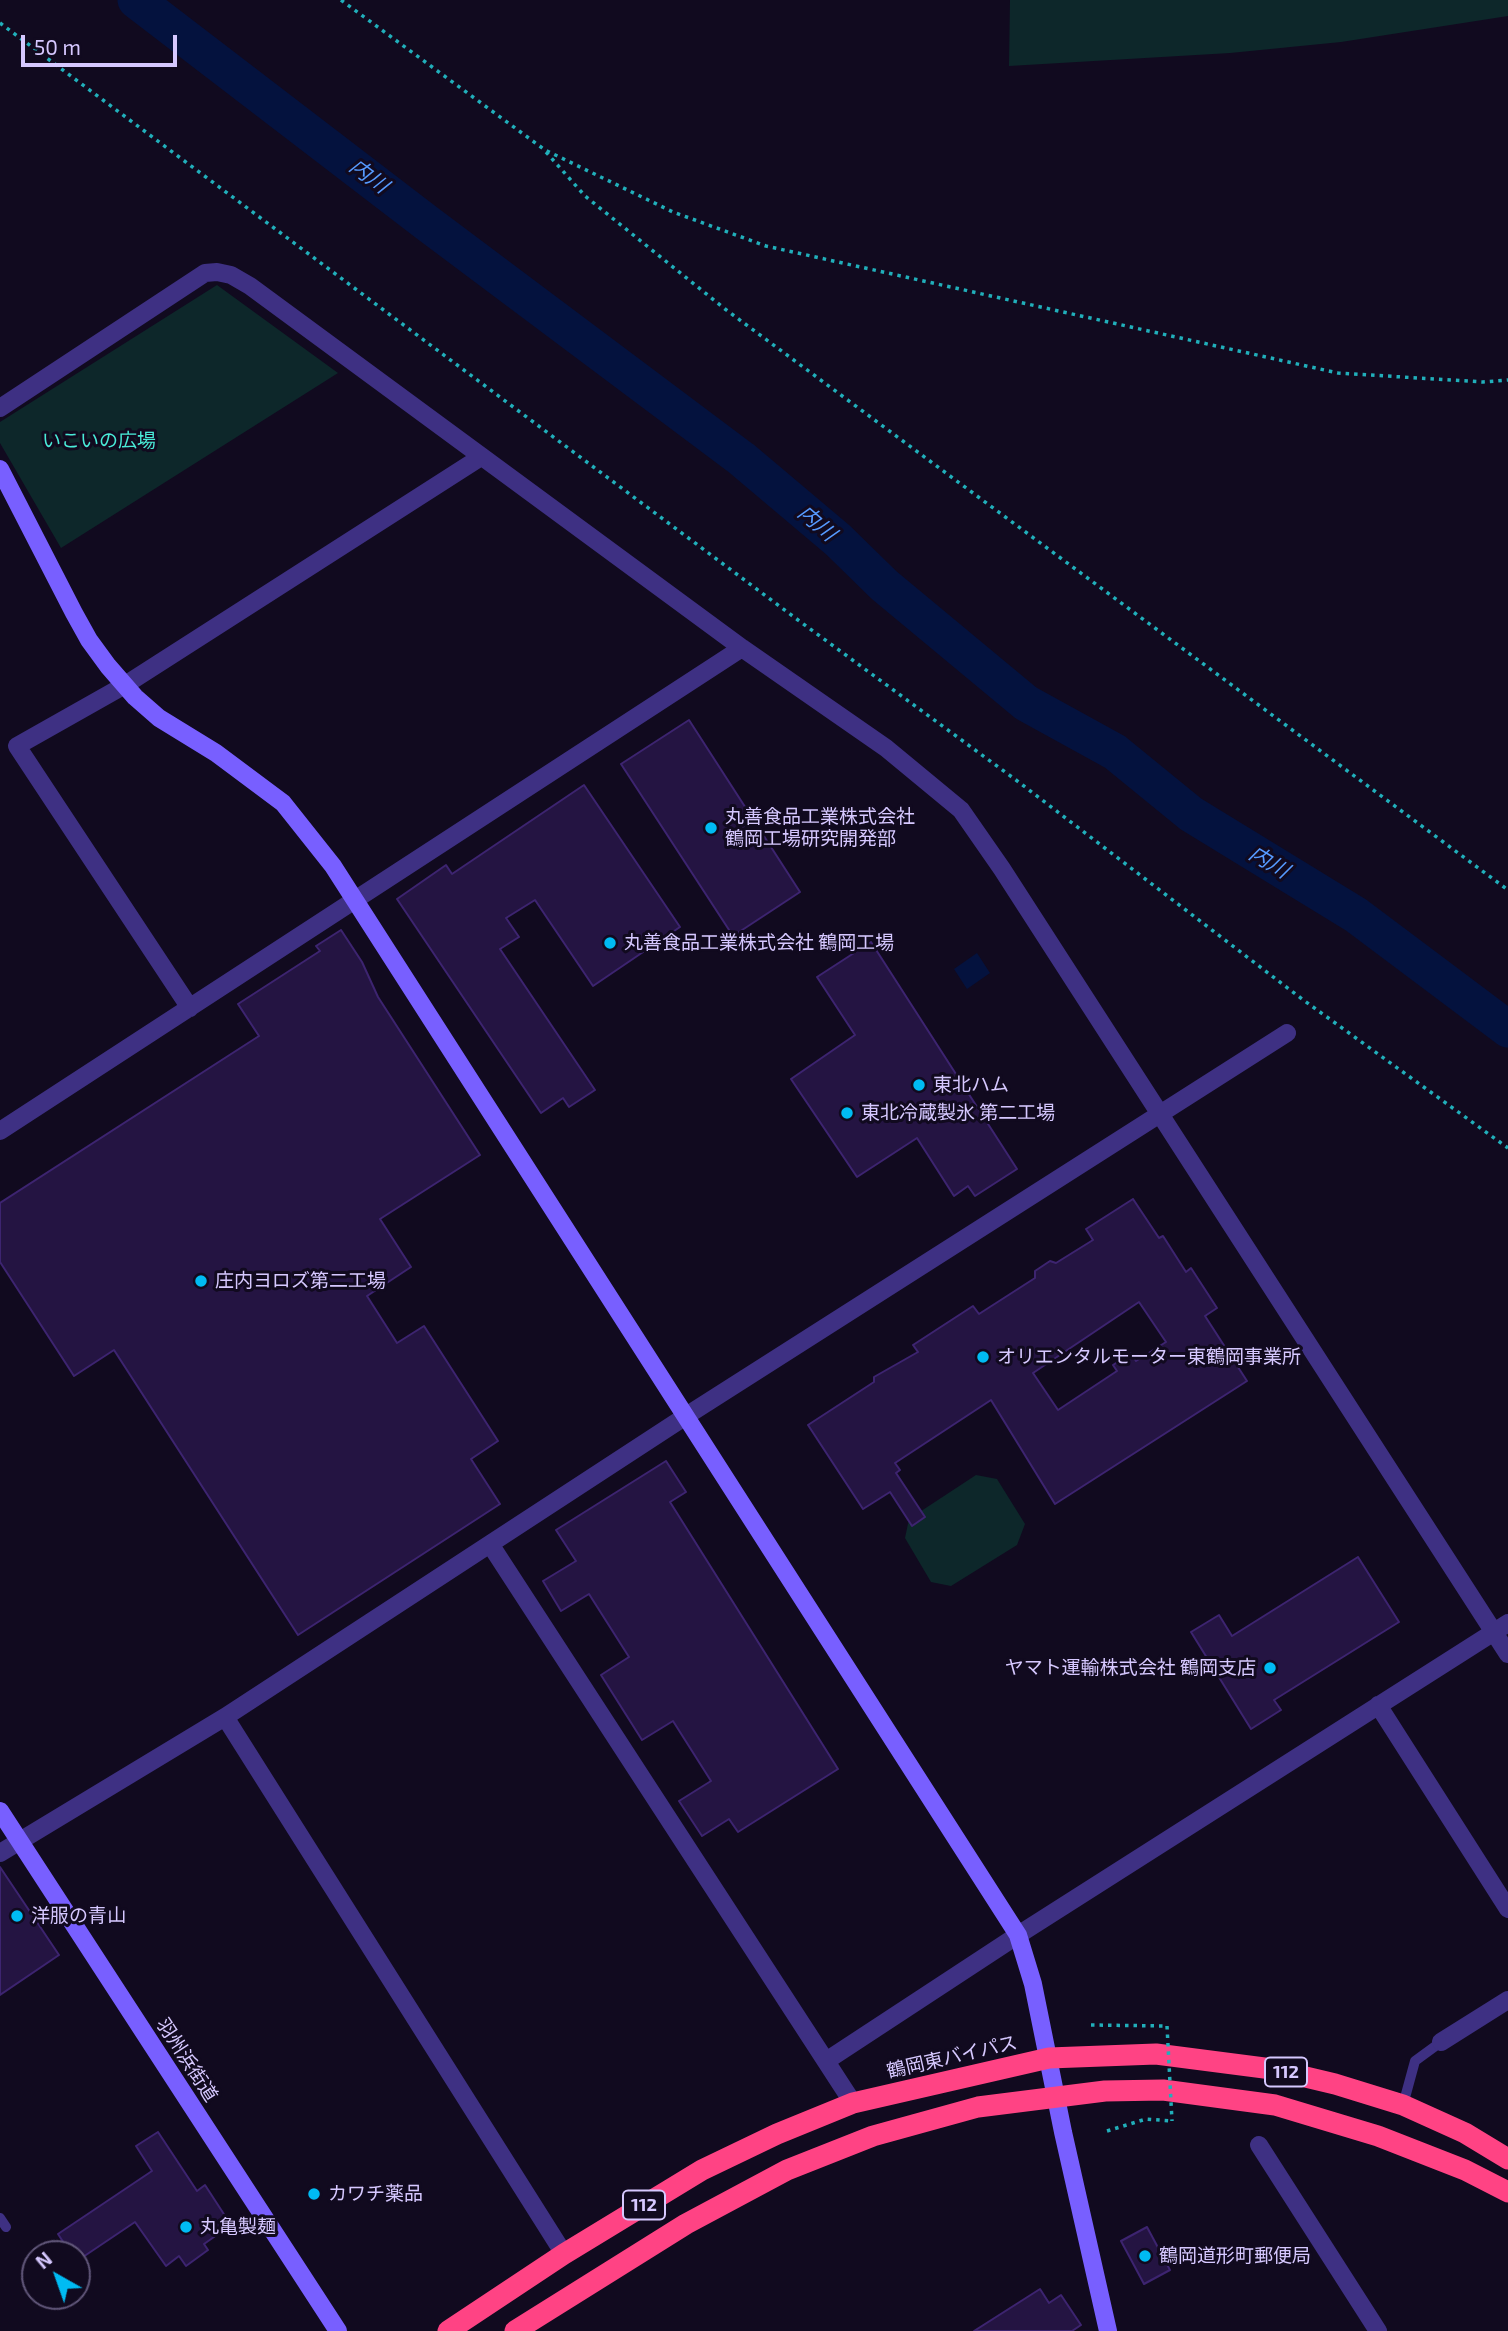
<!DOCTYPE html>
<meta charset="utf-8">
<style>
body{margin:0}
#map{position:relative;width:1508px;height:2331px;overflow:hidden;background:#110a1f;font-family:"Exo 2",sans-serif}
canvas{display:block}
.north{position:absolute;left:21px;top:2240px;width:70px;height:70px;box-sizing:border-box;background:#110a1f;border:2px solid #605679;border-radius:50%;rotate:320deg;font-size:19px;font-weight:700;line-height:28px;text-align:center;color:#d6c8ff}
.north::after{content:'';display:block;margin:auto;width:24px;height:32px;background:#00bbf3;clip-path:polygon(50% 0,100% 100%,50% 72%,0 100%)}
.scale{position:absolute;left:21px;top:35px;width:156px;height:32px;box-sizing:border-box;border:4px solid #d6c8ff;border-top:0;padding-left:9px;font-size:21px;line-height:24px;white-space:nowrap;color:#d6c8ff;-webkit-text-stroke:5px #110a1f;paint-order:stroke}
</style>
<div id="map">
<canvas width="1508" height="2331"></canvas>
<div class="north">N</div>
<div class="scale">50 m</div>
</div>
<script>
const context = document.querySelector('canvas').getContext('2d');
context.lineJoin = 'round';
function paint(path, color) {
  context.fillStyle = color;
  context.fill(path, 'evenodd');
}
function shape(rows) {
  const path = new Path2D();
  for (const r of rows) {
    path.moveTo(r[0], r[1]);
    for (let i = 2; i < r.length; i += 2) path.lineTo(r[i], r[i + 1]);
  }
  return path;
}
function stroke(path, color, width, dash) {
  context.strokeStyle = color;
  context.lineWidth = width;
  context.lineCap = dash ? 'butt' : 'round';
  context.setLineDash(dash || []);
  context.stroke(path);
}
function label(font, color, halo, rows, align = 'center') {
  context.font = font + ' "Exo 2","Noto Sans JP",sans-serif';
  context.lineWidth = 6;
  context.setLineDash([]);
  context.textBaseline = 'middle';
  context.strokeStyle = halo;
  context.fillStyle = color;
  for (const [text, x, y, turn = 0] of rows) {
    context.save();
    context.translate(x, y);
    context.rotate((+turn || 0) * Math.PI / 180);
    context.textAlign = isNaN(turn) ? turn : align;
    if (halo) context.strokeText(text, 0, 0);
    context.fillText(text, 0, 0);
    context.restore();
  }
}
paint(shape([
 [1010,0,1508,0,1508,16,1341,42,1230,53,1009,66],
 [217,285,338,373,61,548,0,443,0,422],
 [976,1475,997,1479,1025,1524,1017,1545,951,1586,931,1582,905,1538,909,1519]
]), '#0d272a');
paint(shape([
 [977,953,990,973,967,989,954,969]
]), '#04123e');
stroke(shape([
 [136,0,427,223,742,459,838,540,884,585,1026,703,1115,752,1191,814,1356,915,1508,1029]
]), '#04123e', 37);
const building = shape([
 [689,720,800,892,733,936,621,764,689,720],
 [584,785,680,927,593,986,535,900,506,918,519,937,500,949,595,1090,569,1107,563,1098,541,1113,397,899,446,865,452,874,584,785],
 [341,930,362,962,378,997,480,1155,380,1219,411,1267,367,1296,397,1343,424,1326,498,1441,471,1459,500,1504,298,1635,114,1350,74,1376,0,1262,0,1203,259,1036,238,1004,320,951,316,946,341,930],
 [871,942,1017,1169,975,1196,968,1186,954,1196,917,1138,857,1177,791,1079,855,1035,817,977,871,942],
 [1133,1199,1159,1238,1163,1236,1186,1272,1191,1268,1217,1308,1205,1316,1247,1381,1055,1504,991,1400,895,1463,900,1470,896,1473,925,1517,912,1526,890,1492,863,1509,808,1425,874,1382,874,1377,918,1352,913,1345,973,1306,979,1314,1035,1278,1035,1271,1050,1261,1056,1263,1093,1240,1086,1229,1133,1199],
 [1139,1302,1166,1342,1136,1361,1131,1353,1113,1365,1117,1371,1058,1410,1033,1373,1139,1302],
 [666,1461,686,1492,670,1502,838,1769,738,1832,729,1819,702,1836,679,1801,711,1781,673,1721,642,1740,601,1675,629,1657,589,1594,561,1611,543,1581,576,1561,556,1530,666,1461],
 [1358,1557,1399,1622,1274,1700,1281,1710,1251,1729,1191,1632,1219,1615,1232,1636,1358,1557],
 [0,1867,59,1955,0,1995,0,1867],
 [158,2132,197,2191,205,2185,231,2225,204,2244,208,2250,186,2266,179,2256,166,2266,135,2222,77,2261,77,2254,71,2254,58,2234,152,2171,136,2146,158,2132],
 [1147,2227,1170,2270,1144,2284,1121,2241,1147,2227],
 [1040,2289,1049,2303,1061,2295,1081,2325,1072,2331,974,2331,1040,2289]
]);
paint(building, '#241442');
stroke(building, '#3d2470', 2);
stroke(shape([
 [341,0,545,150,673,212,766,246,1338,373,1483,382,1508,380],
 [0,23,798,620,1016,780,1302,999,1508,1148],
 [546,152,585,196,725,309,1508,890],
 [1091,2025,1167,2026],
 [1107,2131,1146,2119,1172,2121]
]), '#21afba', 3.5, [3.5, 5]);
stroke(shape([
 [1403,2105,1415,2061,1441,2042],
 [0,2218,6,2227]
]), '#3e3083', 10);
stroke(shape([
 [0,408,205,273,217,272,231,275,250,286,742,648,886,748,961,810,1002,869,1508,1654],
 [190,1008,17,746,125,685,481,457],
 [0,1131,742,648],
 [490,1544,853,2103],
 [1378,1705,1508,1909],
 [225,1717,564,2254],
 [0,1853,225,1717,686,1416,1287,1033],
 [1441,2042,1508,2000],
 [826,2061,1018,1935,1508,1623],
 [1259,2145,1378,2331]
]), '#3e3083', 18);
stroke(shape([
 [0,469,74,613,89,640,108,666,135,697,159,718,216,753,283,803,333,866,1018,1935,1033,1984,1063,2132,1108,2331],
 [0,1811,338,2331]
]), '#785fff', 18);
stroke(shape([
 [448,2331,564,2254,702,2170,777,2134,853,2103,1049,2058,1156,2054,1272,2069,1335,2084,1403,2105,1465,2133,1508,2159],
 [515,2331,686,2224,787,2170,873,2136,978,2107,1105,2091,1163,2090,1275,2105,1378,2136,1465,2170,1508,2192]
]), '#ff4384', 21);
stroke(shape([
 [1167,2026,1172,2121]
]), '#21afba', 3.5, [3.5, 5]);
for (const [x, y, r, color] of [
 [711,828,7,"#00bbf3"],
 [610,943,7,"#00bbf3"],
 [919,1085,7,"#00bbf3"],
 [847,1113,7,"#00bbf3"],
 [201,1281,7,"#00bbf3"],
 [983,1357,7,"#00bbf3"],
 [1270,1668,7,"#00bbf3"],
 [17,1916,7,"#00bbf3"],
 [314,2194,7,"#00bbf3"],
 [186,2227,7,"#00bbf3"],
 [1145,2256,7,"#00bbf3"]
]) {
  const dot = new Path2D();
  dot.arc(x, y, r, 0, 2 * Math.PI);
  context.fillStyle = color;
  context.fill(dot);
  stroke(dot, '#110a1f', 2.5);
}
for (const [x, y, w] of [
 [1286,2072,42],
 [644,2205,42]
]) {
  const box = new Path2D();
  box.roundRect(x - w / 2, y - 14.5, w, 29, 5);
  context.fillStyle = '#110a1f';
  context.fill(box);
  stroke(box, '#d6c8ff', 2);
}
label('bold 18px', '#d6c8ff', null, [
 ["112",1286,2072],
 ["112",644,2205]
]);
label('19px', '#49ead7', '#110a1f', [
 ["いこいの広場",99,441]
]);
label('19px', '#d6c8ff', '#110a1f', [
 ["丸善食品工業株式会社",725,817],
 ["鶴岡工場研究開発部",725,839],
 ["丸善食品工業株式会社 鶴岡工場",624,943],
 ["東北ハム",933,1085],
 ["東北冷蔵製氷 第二工場",861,1113],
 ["庄内ヨロズ第二工場",215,1281],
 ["オリエンタルモーター東鶴岡事業所",997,1357],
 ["ヤマト運輸株式会社 鶴岡支店",1256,1668,"right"],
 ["洋服の青山",31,1916],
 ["カワチ薬品",328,2194],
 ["丸亀製麺",200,2227],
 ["鶴岡道形町郵便局",1159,2256]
], 'left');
label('19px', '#d6c8ff', '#110a1f', [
 ["鶴岡東バイパス",952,2057,-13],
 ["羽州浜街道",187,2060,57]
]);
label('italic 21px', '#569aff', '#110a1f', [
 ["内川",369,176,37],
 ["内川",817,523,41],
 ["内川",1269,862,31]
]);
</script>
